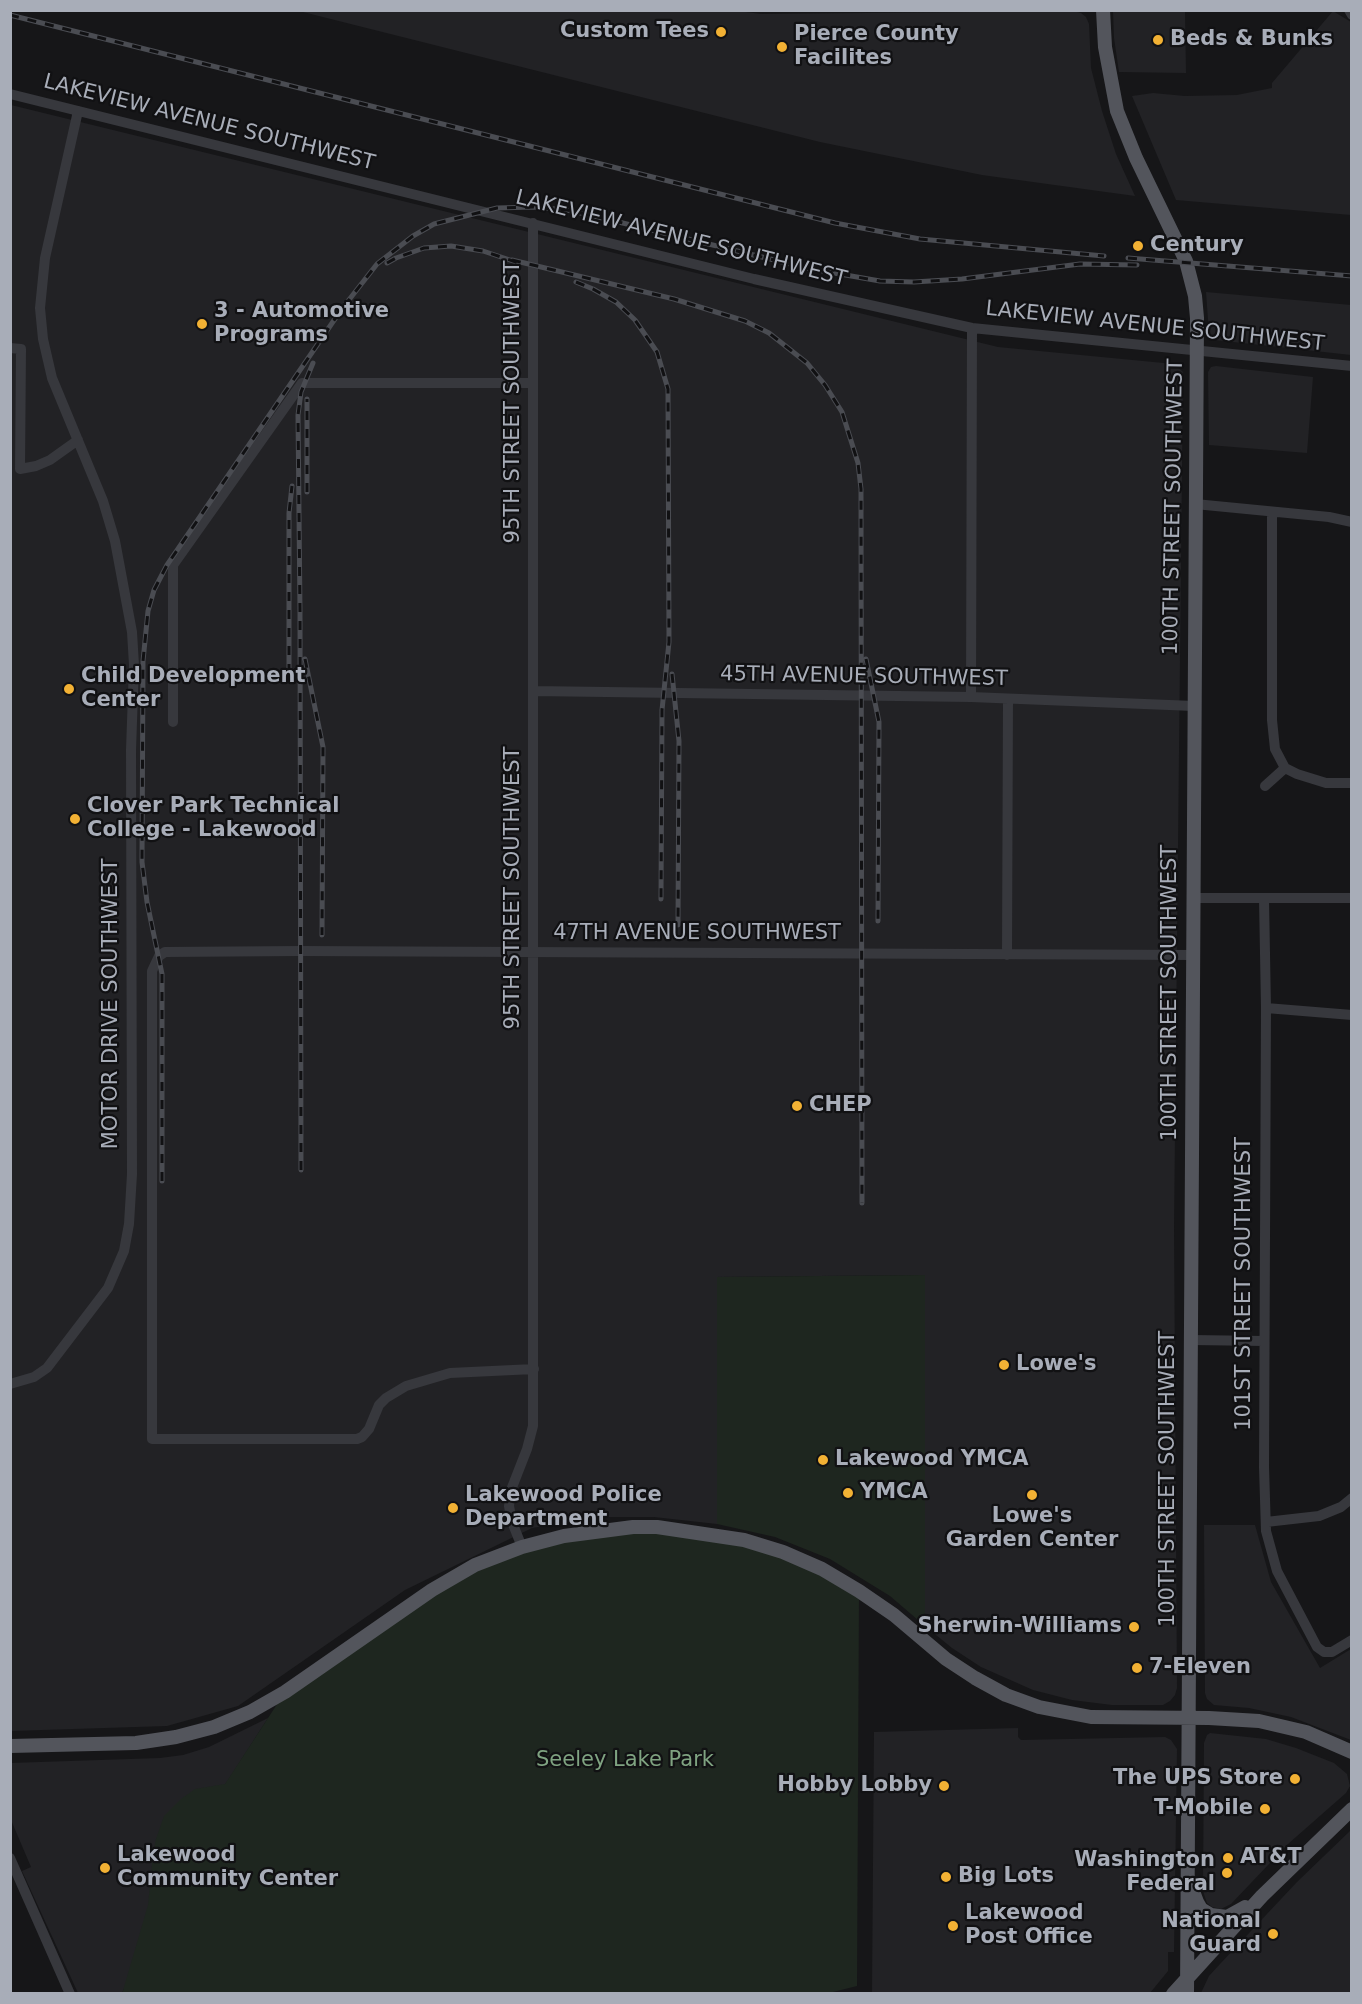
<!DOCTYPE html>
<style>
body{margin:0}
#map{position:relative;width:1362px;height:2004px;overflow:hidden;background:#161618;font-family:"DejaVu Sans",sans-serif}
canvas{display:block}
.frame{position:absolute;inset:0;border:12px solid #a8adb8;pointer-events:none}
</style>
<div id="map">
<canvas width="1362" height="2004"></canvas>
<div class="frame"></div>
</div>
<script>
const context = document.querySelector('canvas').getContext('2d');
context.lineJoin = 'round';
function paint(path, color) {
  context.fillStyle = color;
  context.fill(path, 'evenodd');
}
function shape(rows) {
  const path = new Path2D();
  for (const r of rows) {
    path.moveTo(r[0], r[1]);
    for (let i = 2; i < r.length; i += 2) path.lineTo(r[i], r[i + 1]);
  }
  return path;
}
function stroke(path, color, width, dash) {
  context.strokeStyle = color;
  context.lineWidth = width;
  context.lineCap = dash ? 'butt' : 'round';
  context.setLineDash(dash || []);
  context.stroke(path);
}
function label(font, color, halo, rows, align = 'center') {
  context.font = font + ' "DejaVu Sans",sans-serif';
  context.lineWidth = 4.5;
  context.setLineDash([]);
  context.textBaseline = 'middle';
  context.strokeStyle = halo;
  context.fillStyle = color;
  for (const [text, x, y, turn = 0] of rows) {
    context.save();
    context.translate(x, y);
    context.rotate((+turn || 0) * Math.PI / 180);
    context.textAlign = isNaN(turn) ? turn : align;
    if (halo) context.strokeText(text, 0, 0);
    context.fillText(text, 0, 0);
    context.restore();
  }
}
paint(shape([
 [738,11,761,14,1074,11,1081,13,1086,17,1089,24,1091,68,1102,111,1116,154,1135,196,982,175,820,142,299,11],
 [1113,11,1185,11,1186,73,1119,72,1114,38],
 [1333,11,1351,22,1351,215,1176,200,1132,96,1153,93,1185,96,1237,95,1272,88,1272,83],
 [11,105,998,347,1174,364,1183,372,1174,1228,1177,1688,1175,1695,1170,1701,1163,1705,1112,1705,1072,1700,1033,1690,981,1667,952,1648,925,1626,925,1275,718,1277,717,1524,654,1517,600,1517,532,1528,405,1590,238,1706,167,1726,11,1731],
 [1206,292,1351,305,1351,355,1215,340,1209,333],
 [1216,366,1313,377,1307,453,1209,445,1208,372,1211,367],
 [1204,1525,1255,1525,1271,1582,1320,1668,1351,1649,1351,1740,1291,1717,1249,1708,1214,1705,1207,1699,1205,1693],
 [268,1718,205,1816,122,1993,78,1993,22,1871,31,1867,11,1820,10,1763,160,1758,183,1755,209,1747],
 [1018,1728,1018,1737,1021,1740,1165,1737,1171,1740,1177,1749,1174,1952,1168,1952,1168,1971,1150,1993,872,1993,874,1732],
 [1210,1733,1266,1739,1296,1748,1334,1763,1347,1774,1350,1786,1346,1793,1288,1844,1231,1904,1221,1909,1212,1907,1207,1903,1203,1891,1204,1743,1207,1735],
 [1351,1830,1351,1993,1201,1993,1209,1976,1220,1964,1297,1882]
]), '#222225');
paint(shape([
 [925,1275,925,1626,890,1596,830,1559,775,1537,717,1524,717,1277],
 [633,1527,744,1540,859,1591,857,1986,825,1994,122,1994,148,1905,153,1855,156,1839,164,1816,181,1799,195,1789,225,1784,285,1692,432,1590,522,1547]
]), '#1e261f');
stroke(shape([
 [1349,10,1352,15],
 [10,94,754,279,972,328,1352,366],
 [10,348,21,349,20,469,36,466,50,460,78,440],
 [1195,504,1329,517,1352,522],
 [1272,513,1272,720,1275,749,1285,768,1297,774,1326,783,1352,783],
 [533,691,971,697,1194,706],
 [971,697,972,328],
 [173,722,173,565,302,383,533,383],
 [1265,786,1285,768],
 [1193,898,1352,898],
 [1264,899,1266,1008,1264,1467,1266,1531,1277,1571,1317,1647,1324,1652,1332,1652,1352,1640],
 [1007,955,1008,699],
 [1266,1008,1352,1015],
 [1191,1340,1264,1341],
 [534,1369,450,1373,406,1386,386,1398,379,1405,369,1429,362,1437,357,1439,152,1439,152,971,159,956,165,952,300,951,1193,955],
 [10,1384,34,1377,47,1368,108,1288,124,1251,129,1224,132,1174,131,750,134,665,132,632,115,541,103,501,52,378,43,339,40,308,45,258,78,111],
 [1266,1522,1319,1516,1341,1507,1352,1498],
 [522,1547,512,1522,509,1506,511,1490,527,1449,533,1426,533,223],
 [10,1858,70,1994]
]), '#37383d', 10);
stroke(shape([
 [1103,10,1105,47,1117,111,1136,158,1186,261,1195,296,1197,318,1187,1994],
 [10,1746,136,1743,176,1737,214,1727,250,1712,285,1692,432,1590,475,1565,522,1547,564,1536,633,1527,657,1527,744,1540,783,1552,822,1569,859,1591,894,1615,946,1659,975,1678,1006,1695,1039,1707,1091,1717,1209,1718,1259,1721,1306,1732,1352,1752],
 [1191,1886,1197,1902,1201,1909,1211,1915,1227,1917,1245,1907],
 [1173,1994,1262,1896,1352,1809]
]), '#53555c', 14);
const rail = shape([
 [10,15,835,223,920,239,1104,256],
 [1128,258,1352,276],
 [512,260,674,299,745,321,769,333,807,363,825,385,842,412,858,463,861,489,862,1203],
 [387,263,396,258,424,248,451,246,483,251,519,263],
 [576,282,593,289,616,302,635,320,657,352,668,389,669,642,662,710,661,899],
 [307,492,307,399],
 [305,659,323,747,322,935],
 [866,659,879,722,878,921],
 [289,673,289,513,292,486],
 [672,674,679,741,678,925],
 [301,1170,300,611,298,415,301,392,313,363],
 [162,1181,162,974,147,902,142,862,143,661,148,611,154,590,167,565,341,310,377,264,413,236,434,224,497,208,533,207,567,210,594,216,811,269,880,281,914,282,962,279,1080,264,1137,265]
]);
stroke(rail, '#4a4c52', 5);
stroke(rail, '#111113', 3, [9]);
for (const [x, y, r, color] of [
 [721,32,6,"#f2b134"],
 [1158,40,6,"#f2b134"],
 [782,47,6,"#f2b134"],
 [1138,246,6,"#f2b134"],
 [202,324,6,"#f2b134"],
 [69,689,6,"#f2b134"],
 [75,819,6,"#f2b134"],
 [797,1106,6,"#f2b134"],
 [1004,1365,6,"#f2b134"],
 [823,1460,6,"#f2b134"],
 [848,1493,6,"#f2b134"],
 [1032,1495,6,"#f2b134"],
 [453,1508,6,"#f2b134"],
 [1134,1627,6,"#f2b134"],
 [1137,1668,6,"#f2b134"],
 [1295,1779,6,"#f2b134"],
 [944,1786,6,"#f2b134"],
 [1265,1809,6,"#f2b134"],
 [1228,1858,6,"#f2b134"],
 [105,1868,6,"#f2b134"],
 [1227,1873,6,"#f2b134"],
 [946,1877,6,"#f2b134"],
 [953,1926,6,"#f2b134"],
 [1273,1934,6,"#f2b134"]
]) {
  const dot = new Path2D();
  dot.arc(x, y, r, 0, 2 * Math.PI);
  context.fillStyle = color;
  context.fill(dot);
  stroke(dot, '#111113', 2);
}
label('bold 21px', '#a8adb8', '#111113', [
 ["Custom Tees",709,32,"right"],
 ["Pierce County",794,35],
 ["Facilites",794,59],
 ["Beds & Bunks",1170,40],
 ["Century",1150,246],
 ["3 - Automotive",214,312],
 ["Programs",214,336],
 ["Child Development",81,677],
 ["Center",81,701],
 ["Clover Park Technical",87,807],
 ["College - Lakewood",87,831],
 ["CHEP",809,1106],
 ["Lowe's",1016,1365],
 ["Lakewood YMCA",835,1460],
 ["YMCA",860,1493],
 ["Lakewood Police",465,1496],
 ["Department",465,1520],
 ["Lowe's",1032,1517,"center"],
 ["Garden Center",1032,1541,"center"],
 ["Sherwin-Williams",1122,1627,"right"],
 ["7-Eleven",1149,1668],
 ["The UPS Store",1283,1779,"right"],
 ["Hobby Lobby",932,1786,"right"],
 ["T-Mobile",1253,1809,"right"],
 ["Lakewood",117,1856],
 ["Community Center",117,1880],
 ["AT&T",1240,1858],
 ["Washington",1215,1861,"right"],
 ["Federal",1215,1885,"right"],
 ["Big Lots",958,1877],
 ["Lakewood",965,1914],
 ["Post Office",965,1938],
 ["National",1261,1922,"right"],
 ["Guard",1261,1946,"right"]
], 'left');
label('21px', '#a8adb8', '#111113', [
 ["LAKEVIEW AVENUE SOUTHWEST",209,123,14],
 ["LAKEVIEW AVENUE SOUTHWEST",681,239,14],
 ["LAKEVIEW AVENUE SOUTHWEST",1155,327,6],
 ["95TH STREET SOUTHWEST",514,402,-90],
 ["100TH STREET SOUTHWEST",1174,507,-89],
 ["45TH AVENUE SOUTHWEST",864,677,1],
 ["95TH STREET SOUTHWEST",514,888,-90],
 ["47TH AVENUE SOUTHWEST",697,934],
 ["100TH STREET SOUTHWEST",1171,993,-90],
 ["MOTOR DRIVE SOUTHWEST",112,1004,-90],
 ["101ST STREET SOUTHWEST",1245,1284,-90],
 ["100TH STREET SOUTHWEST",1169,1479,-90]
]);
label('21px', '#7fa381', '#111113', [
 ["Seeley Lake Park",625,1761]
]);
</script>
